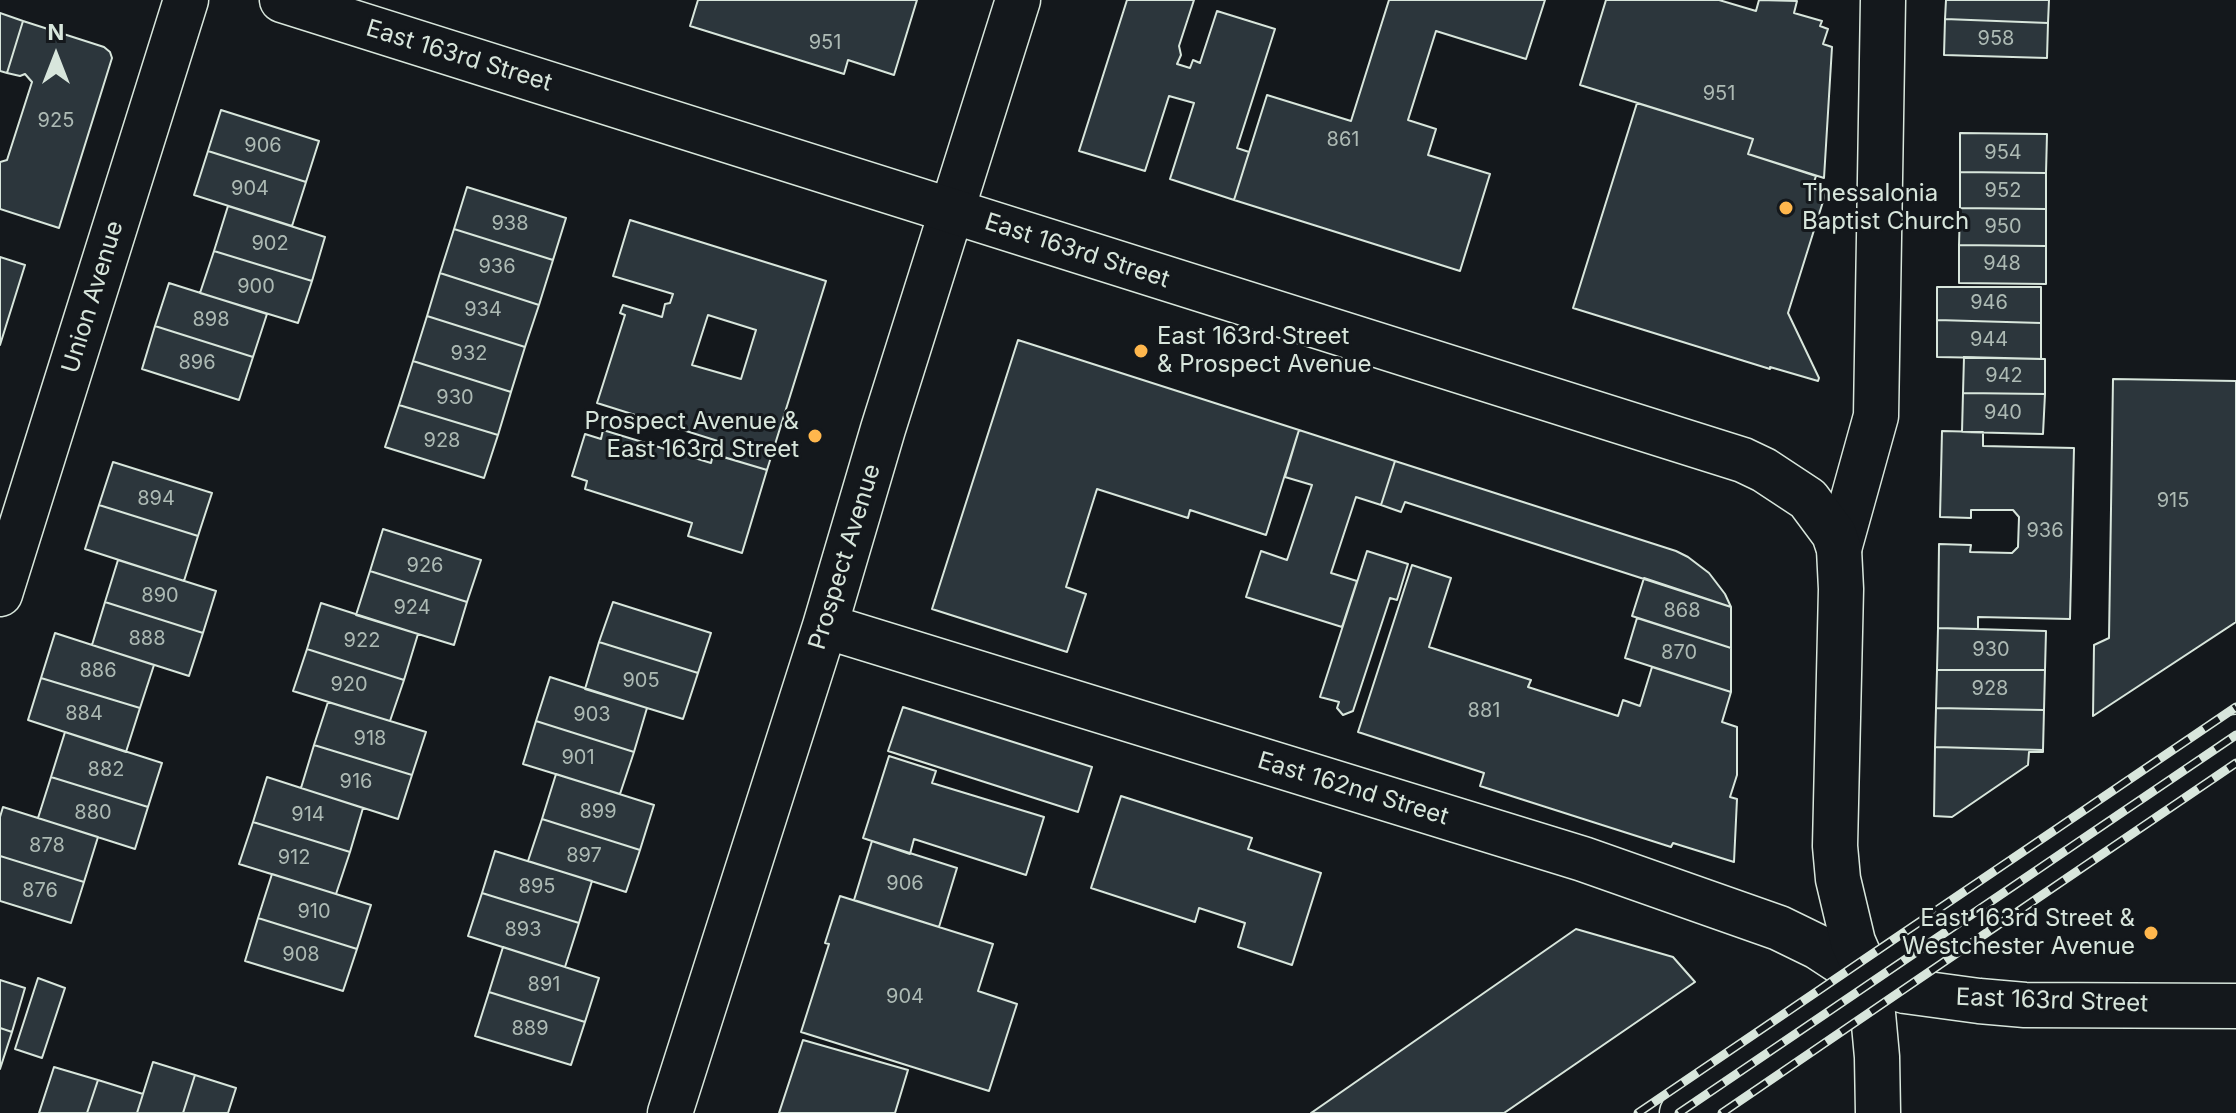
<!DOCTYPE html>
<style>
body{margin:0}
#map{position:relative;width:2236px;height:1113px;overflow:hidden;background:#14181c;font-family:Inter,sans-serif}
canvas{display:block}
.north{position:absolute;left:16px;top:16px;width:80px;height:80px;-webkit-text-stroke:6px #14181c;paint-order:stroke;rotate:0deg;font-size:22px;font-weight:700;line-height:32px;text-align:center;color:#d8e6dc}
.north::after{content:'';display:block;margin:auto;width:28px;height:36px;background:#d8e6dc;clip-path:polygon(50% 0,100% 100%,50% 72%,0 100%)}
</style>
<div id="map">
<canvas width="2236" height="1113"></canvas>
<div class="north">N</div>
</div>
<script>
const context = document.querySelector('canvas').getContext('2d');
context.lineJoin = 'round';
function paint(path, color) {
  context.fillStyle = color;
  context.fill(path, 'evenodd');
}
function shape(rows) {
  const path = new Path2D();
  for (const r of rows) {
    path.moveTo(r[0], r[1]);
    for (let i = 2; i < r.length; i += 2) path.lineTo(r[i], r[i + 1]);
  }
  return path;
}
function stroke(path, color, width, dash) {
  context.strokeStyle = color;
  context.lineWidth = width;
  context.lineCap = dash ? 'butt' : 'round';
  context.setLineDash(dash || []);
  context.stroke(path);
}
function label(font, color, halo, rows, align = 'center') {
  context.font = font + ' Inter,sans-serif';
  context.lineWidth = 6;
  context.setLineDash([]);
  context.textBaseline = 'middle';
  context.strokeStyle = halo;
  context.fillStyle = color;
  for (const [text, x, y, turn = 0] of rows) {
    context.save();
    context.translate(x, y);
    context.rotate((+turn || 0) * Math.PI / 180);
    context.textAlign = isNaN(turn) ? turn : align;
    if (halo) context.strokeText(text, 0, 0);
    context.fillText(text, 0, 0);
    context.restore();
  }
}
const building = shape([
 [698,0,917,0,894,75,848,60,844,74,690,26,698,0],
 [1127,0,1194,0,1179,46,1181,55,1177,64,1190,68,1193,60,1200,63,1217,11,1275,29,1237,148,1249,152,1234,200,1170,179,1194,103,1169,96,1145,171,1079,151,1127,0],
 [1389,0,1545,0,1526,59,1436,31,1408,120,1436,129,1428,155,1490,174,1460,271,1234,200,1267,95,1351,121,1389,0],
 [1606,0,1719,0,1756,11,1759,0,1797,1,1794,13,1822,21,1820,26,1828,29,1823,44,1832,47,1824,178,1748,154,1753,139,1580,85,1606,0],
 [1946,0,2049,0,2048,23,1945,19,1946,0],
 [0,13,23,21,7,73,0,71,0,13],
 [1945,19,2048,23,2047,58,1944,55,1945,19],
 [23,21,104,47,110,52,112,58,59,228,0,209,0,162,7,160,32,82,25,74,20,76,7,73,23,21],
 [1637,103,1753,139,1748,154,1816,176,1812,188,1826,192,1788,313,1819,378,1818,381,1770,367,1770,369,1573,308,1637,103],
 [221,110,319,141,306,182,208,151,221,110],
 [1960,133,2047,134,2046,173,1960,172,1960,133],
 [208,151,306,182,292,226,194,195,208,151],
 [1960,172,2046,173,2046,209,1960,208,1960,172],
 [467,187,566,218,553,260,454,229,467,187],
 [228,206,325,237,312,281,214,251,228,206],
 [1960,208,2046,209,2046,246,1959,245,1960,208],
 [630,220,826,281,767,470,717,455,721,442,597,403,625,315,620,313,623,305,662,317,665,304,670,303,673,294,613,276,630,220],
 [708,315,756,330,741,379,692,365,708,315],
 [454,229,553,260,539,305,440,273,454,229],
 [1959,245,2046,246,2046,284,1959,283,1959,245],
 [214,251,312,281,298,323,200,293,214,251],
 [0,257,25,265,0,345,0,257],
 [440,273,539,305,525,347,427,316,440,273],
 [169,283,267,314,253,357,155,326,169,283],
 [1937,287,2041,287,2041,323,1937,320,1937,287],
 [427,316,525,347,511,392,413,361,427,316],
 [1937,320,2041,323,2041,359,1937,357,1937,320],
 [155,326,253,357,239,400,142,369,155,326],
 [1018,340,1299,430,1266,535,1190,510,1188,518,1097,489,1066,587,1086,594,1067,652,932,609,1018,340],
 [1964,357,2045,359,2045,394,1963,393,1964,357],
 [413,361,511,392,498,435,399,405,413,361],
 [2113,379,2236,381,2236,622,2093,716,2094,645,2109,638,2113,379],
 [1963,393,2045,394,2043,434,1962,432,1963,393],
 [399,405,498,435,484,478,385,447,399,405],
 [603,430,711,463,713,454,767,470,742,553,688,536,692,523,585,489,587,481,572,476,585,434,601,439,603,430],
 [1299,430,1395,461,1381,505,1356,497,1331,573,1357,581,1342,627,1246,597,1261,551,1287,560,1312,485,1285,477,1299,430],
 [1942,431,1983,432,1983,446,2074,448,2070,619,1978,617,1978,629,1938,628,1939,544,1971,545,1970,552,2012,553,2018,547,2019,517,2013,510,1971,510,1971,518,1940,517,1942,431],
 [1395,461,1676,551,1688,557,1709,573,1725,594,1731,607,1405,502,1401,512,1381,505,1395,461],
 [113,462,212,493,198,536,99,505,113,462],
 [99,505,198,536,184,581,85,549,99,505],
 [383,529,481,560,467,602,370,571,383,529],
 [1367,551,1408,564,1397,600,1390,598,1353,711,1343,715,1337,708,1339,702,1320,697,1367,551],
 [118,560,216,591,203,633,105,602,118,560],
 [1412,565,1451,578,1429,647,1531,680,1528,687,1618,716,1623,700,1640,706,1652,667,1731,692,1722,722,1737,727,1737,775,1730,797,1737,799,1734,862,1673,843,1671,847,1480,786,1484,773,1358,732,1412,565],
 [370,571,467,602,454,645,356,615,370,571],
 [1644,578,1731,607,1731,648,1632,616,1644,578],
 [105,602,203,633,189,676,92,645,105,602],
 [613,602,711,633,698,673,599,642,613,602],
 [321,603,418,634,404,680,307,649,321,603],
 [1637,618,1731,648,1731,692,1625,658,1637,618],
 [1938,628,2046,631,2045,670,1937,670,1938,628],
 [55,633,154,665,140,708,41,678,55,633],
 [599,642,698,673,683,719,585,689,599,642],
 [307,649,404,680,390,721,293,691,307,649],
 [1937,670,2045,670,2044,710,1936,708,1937,670],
 [550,677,647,708,634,752,536,721,550,677],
 [41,678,140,708,126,752,28,720,41,678],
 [328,702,426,732,412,775,314,745,328,702],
 [903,707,1092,767,1078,812,888,751,903,707],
 [1936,708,2044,710,2043,750,1935,747,1936,708],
 [536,721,634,752,620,794,523,764,536,721],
 [65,732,162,763,148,807,51,777,65,732],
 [314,745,412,775,398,819,301,788,314,745],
 [1935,747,2043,750,2043,752,2029,752,2028,765,1952,817,1934,816,1935,747],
 [889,756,936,771,932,783,1044,817,1026,875,914,839,910,854,863,838,889,756],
 [556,774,654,805,640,850,542,819,556,774],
 [51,777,148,807,135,849,38,818,51,777],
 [267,777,363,808,350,852,253,822,267,777],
 [1121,796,1252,838,1248,849,1321,873,1292,965,1238,947,1245,923,1199,908,1195,922,1091,888,1121,796],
 [3,807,98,837,84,882,0,856,0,817,3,807],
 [542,819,640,850,626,892,528,861,542,819],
 [253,822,350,852,336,894,239,864,253,822],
 [872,841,957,868,939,927,854,900,872,841],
 [495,851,592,881,579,923,482,893,495,851],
 [0,856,84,882,71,923,0,901,0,856],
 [272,874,371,905,357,949,258,918,272,874],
 [482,893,579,923,565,967,468,936,482,893],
 [840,896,993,944,978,991,1017,1004,989,1091,801,1032,829,944,825,943,840,896],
 [258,918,357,949,343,991,245,961,258,918],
 [1576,929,1673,957,1695,982,1504,1113,1311,1113,1576,929],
 [503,947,599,978,585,1022,489,992,503,947],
 [38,978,65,988,42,1058,15,1049,38,978],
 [0,980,25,988,12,1032,0,1028,0,980],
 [489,992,585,1022,571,1065,475,1036,489,992],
 [0,1028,12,1032,0,1069,0,1028],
 [803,1040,908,1070,895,1113,779,1113,803,1040],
 [153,1062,195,1075,183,1113,137,1113,153,1062],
 [54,1067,98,1080,87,1113,39,1113,54,1067],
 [195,1075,236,1088,228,1113,183,1113,195,1075],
 [98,1080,143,1094,137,1113,87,1113,98,1080]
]);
paint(building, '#2c363c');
stroke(building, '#d8e6dc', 2);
const minor = shape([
 [1839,549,1876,416,1883,0],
 [0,594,186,0],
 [825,626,1583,859,1779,928,1818,947,1870,981,1877,1057,1878,1113],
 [670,1113,825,626,883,429,1018,0]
]);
const major = shape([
 [282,0,1743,460,1764,470,1808,499,1834,534,1839,549,1841,589,1835,846,1838,879,1853,942,1870,981],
 [1870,981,1905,991,1979,1001,2025,1005,2236,1006],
 [1682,1113,1870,981,2236,737]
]);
stroke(minor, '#d8e6dc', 47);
stroke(major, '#d8e6dc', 47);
stroke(minor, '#14181c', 44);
stroke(major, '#14181c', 44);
const rail = shape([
 [1638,1113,2236,707],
 [1679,1113,2236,735],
 [1722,1113,2236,763]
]);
stroke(rail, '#d8e6dc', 9);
stroke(rail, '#14181c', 6, [18]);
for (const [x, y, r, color] of [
 [1786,208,8,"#ffb74d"],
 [1141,351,8,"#ffb74d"],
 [815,436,8,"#ffb74d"],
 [2151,933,8,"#ffb74d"]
]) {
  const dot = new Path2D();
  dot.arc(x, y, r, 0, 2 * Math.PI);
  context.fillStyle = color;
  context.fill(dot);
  stroke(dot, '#14181c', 3);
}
label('20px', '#adbab4', null, [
 ["958",1996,39],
 ["951",825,43],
 ["951",1719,94],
 ["925",56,121],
 ["861",1343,140],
 ["906",263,146],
 ["954",2003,153],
 ["904",250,189],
 ["952",2003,191],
 ["938",510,224],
 ["950",2003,227],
 ["902",270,244],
 ["948",2002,264],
 ["936",497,267],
 ["900",256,287],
 ["946",1989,303],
 ["934",483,310],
 ["898",211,320],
 ["944",1989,340],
 ["932",469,354],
 ["896",197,363],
 ["942",2004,376],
 ["930",455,398],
 ["940",2003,413],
 ["928",442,441],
 ["894",156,499],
 ["915",2173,501],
 ["936",2045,531],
 ["926",425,566],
 ["890",160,596],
 ["924",412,608],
 ["868",1682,611],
 ["888",147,639],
 ["922",362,641],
 ["930",1991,650],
 ["870",1679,653],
 ["886",98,671],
 ["905",641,681],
 ["920",349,685],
 ["928",1990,689],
 ["881",1484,711],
 ["884",84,714],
 ["903",592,715],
 ["918",370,739],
 ["901",578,758],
 ["882",106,770],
 ["916",356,782],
 ["899",598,812],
 ["880",93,813],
 ["914",308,815],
 ["878",47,846],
 ["897",584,856],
 ["912",294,858],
 ["906",905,884],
 ["895",537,887],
 ["876",40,891],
 ["910",314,912],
 ["893",523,930],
 ["908",301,955],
 ["891",544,985],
 ["904",905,997],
 ["889",530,1029]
]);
label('24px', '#d8e6dc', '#14181c', [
 ["East 163rd Street",459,56,17],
 ["East 163rd Street",1077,251,18],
 ["Union Avenue",93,297,-73],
 ["Prospect Avenue",845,557,-73],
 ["East 162nd Street",1353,789,17],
 ["East 163rd Street",2052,1001,2]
]);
label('24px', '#d8e6dc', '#14181c', [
 ["Thessalonia",1802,194],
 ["Baptist Church",1802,222],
 ["East 163rd Street",1157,337],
 ["& Prospect Avenue",1157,365],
 ["Prospect Avenue &",799,422,"right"],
 ["East 163rd Street",799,450,"right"],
 ["East 163rd Street &",2135,919,"right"],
 ["Westchester Avenue",2135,947,"right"]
], 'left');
</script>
